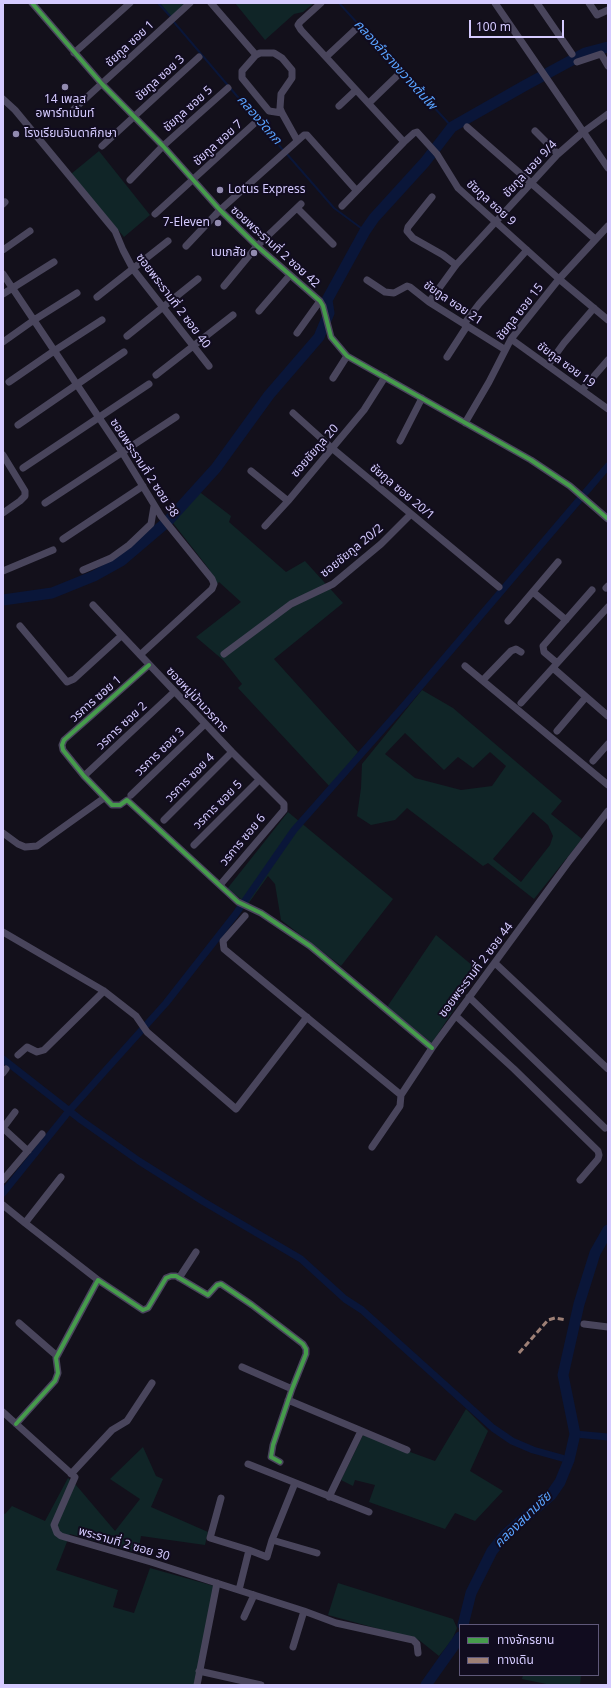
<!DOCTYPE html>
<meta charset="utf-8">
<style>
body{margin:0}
#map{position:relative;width:611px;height:1688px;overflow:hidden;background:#13101b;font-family:"Noto Sans","Noto Sans Thai",sans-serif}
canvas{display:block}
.frame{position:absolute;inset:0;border:4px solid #d5cbff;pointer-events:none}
.legend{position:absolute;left:459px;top:1624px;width:140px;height:52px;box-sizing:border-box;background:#110c1f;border:1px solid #5f5879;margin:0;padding:5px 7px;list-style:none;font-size:12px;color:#d5cbff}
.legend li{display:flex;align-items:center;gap:8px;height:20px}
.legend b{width:20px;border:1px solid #5f5879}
.scale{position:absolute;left:469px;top:20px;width:95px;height:18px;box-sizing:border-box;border:2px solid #d5cbff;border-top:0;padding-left:5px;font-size:12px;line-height:14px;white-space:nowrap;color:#d5cbff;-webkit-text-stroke:3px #110c1f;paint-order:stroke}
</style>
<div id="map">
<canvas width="611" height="1688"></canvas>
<div class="frame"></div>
<ul class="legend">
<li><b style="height:5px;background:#469c4c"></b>ทางจักรยาน</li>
<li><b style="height:5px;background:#9e8076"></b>ทางเดิน</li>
</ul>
<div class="scale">100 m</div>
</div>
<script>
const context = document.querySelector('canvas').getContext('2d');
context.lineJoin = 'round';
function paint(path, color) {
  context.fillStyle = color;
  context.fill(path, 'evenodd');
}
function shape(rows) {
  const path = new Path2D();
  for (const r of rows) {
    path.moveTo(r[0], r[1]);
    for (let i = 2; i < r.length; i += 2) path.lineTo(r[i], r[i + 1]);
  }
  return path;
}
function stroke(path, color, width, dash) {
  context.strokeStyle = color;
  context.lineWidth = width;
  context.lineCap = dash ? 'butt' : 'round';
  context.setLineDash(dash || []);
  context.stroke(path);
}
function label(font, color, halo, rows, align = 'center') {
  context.font = font + ' "Noto Sans","Noto Sans Thai",sans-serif';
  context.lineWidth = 4;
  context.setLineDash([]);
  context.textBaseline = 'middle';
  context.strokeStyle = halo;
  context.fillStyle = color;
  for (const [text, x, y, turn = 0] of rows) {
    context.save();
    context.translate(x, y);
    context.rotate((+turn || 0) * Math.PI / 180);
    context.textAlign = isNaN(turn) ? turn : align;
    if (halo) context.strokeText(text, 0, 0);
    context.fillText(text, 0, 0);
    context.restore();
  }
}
paint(shape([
 [160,3,188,3,172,18],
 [235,3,314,3,303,12,294,14,265,40],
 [99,151,150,215,124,237,71,174],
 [197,490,231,516,229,522,286,572,305,561,343,603,274,659,358,752,331,788,238,688,242,684,223,660,196,637,241,602,219,582,215,586,209,569,173,523],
 [422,690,453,708,562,801,551,814,582,839,534,899,488,863,483,866,407,808,395,820,371,825,357,816,361,788,362,764],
 [405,733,444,770,458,757,473,768,490,752,506,766,492,786,461,790,415,778,385,754],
 [533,812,548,825,553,836,550,845,521,882,493,859],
 [288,812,393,899,341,966,281,920,275,884,268,876,248,904,227,889],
 [436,935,479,971,432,1043,387,1007],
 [466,1409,488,1431,470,1471,503,1491,475,1521,455,1513,445,1529,369,1502,375,1485,355,1480,353,1486,341,1480,363,1435,435,1461],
 [143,1447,156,1476,163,1479,151,1507,208,1532,205,1545,141,1536,138,1553,70,1534,56,1570,118,1590,113,1607,134,1613,150,1568,214,1586,195,1685,3,1685,3,1513,5,1514,12,1506,45,1521,68,1478,76,1485,115,1531,140,1499,110,1479],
 [338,1583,453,1619,457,1628,452,1640,439,1656,419,1640,328,1615],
 [523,1675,581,1675,580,1685,551,1685,522,1679]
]), '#102527');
stroke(shape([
 [158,3,171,17],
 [339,3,452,127],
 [173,21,283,150],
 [286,153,334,208,365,231]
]), '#0a1639', 2);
stroke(shape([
 [3,1059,81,1120,139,1161,204,1202,301,1259,345,1299,362,1310,493,1428,512,1441,533,1450,569,1460],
 [3,1193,69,1111,166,1003,235,915,294,830,407,702,608,466],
 [575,1434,608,1437]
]), '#0a1639', 7);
stroke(shape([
 [3,600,52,593,94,576,121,561,168,521,216,468,269,395,319,337,329,313,327,300,365,231,374,218,425,162,452,127,524,86,585,53,608,47],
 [463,1625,471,1593,492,1551,505,1535,551,1495,560,1482,569,1460,575,1434,563,1375,579,1304,595,1253,608,1230],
 [426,1685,460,1637]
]), '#0a1639', 11);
stroke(shape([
 [32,3,102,84,163,146,220,210,257,246,320,301,323,306,331,337,347,356,531,460,570,486,608,519],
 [211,3,256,55],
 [321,3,300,22,298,25,301,30,404,142],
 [495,3,608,168],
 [537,3,572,54],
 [589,3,597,15,608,10],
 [74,53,130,3],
 [326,57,357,28],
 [577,62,601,54,608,66],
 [3,99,15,110,115,231,123,250,133,269,209,366],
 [369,103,399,74],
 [339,106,356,90],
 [74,109,190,3],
 [282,113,280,108,281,94,292,78,292,70,282,58,274,53,260,53,256,55,242,71,242,78,269,111,282,113,297,140],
 [467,127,595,239],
 [535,131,558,154],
 [102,146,199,57],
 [130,180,163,146,228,88],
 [432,197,408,227,407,231,413,238,443,255,456,265],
 [3,204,5,202],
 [342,206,404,142,414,133,417,132,437,154,458,188,559,279,608,320],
 [297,208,333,244],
 [155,214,256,122],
 [186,246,220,210,304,135,307,135,356,190],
 [3,250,30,231],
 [3,274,122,452,161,516,212,579,214,584,212,589,140,655],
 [367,280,385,292,394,293,407,286,410,287,429,302,504,349],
 [224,286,257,246,301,204],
 [3,294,54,262],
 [97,297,168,241],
 [429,302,456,265,558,154,582,133,608,114],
 [259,311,290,275],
 [464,324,479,304,527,250],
 [297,333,320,301],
 [127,336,198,279],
 [511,339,608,409],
 [3,342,34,320,77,293],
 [447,357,467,326],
 [548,365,564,343,594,308],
 [156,375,233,315],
 [333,378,347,356],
 [9,382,54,351,102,320],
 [582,390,608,360],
 [293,413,333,449,499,587],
 [465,423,489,382,511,339,559,279,608,226],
 [18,425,124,352],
 [400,441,422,398],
 [3,455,25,491,25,496,20,501,3,513],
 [23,468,149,384],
 [251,471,288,501,364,410,385,377],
 [45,503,176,417],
 [265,526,288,501],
 [63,539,143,486],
 [83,570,111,558,129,545,151,524,154,506],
 [3,571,53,550],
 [606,588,608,586],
 [533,592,566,620],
 [93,605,232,752,284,804,284,810,220,885],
 [508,621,558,562],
 [20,626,67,682,74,679,121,636],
 [224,654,291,604,333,584,381,544,411,514],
 [557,663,544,652,543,646,592,590],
 [149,665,64,740,62,745,63,750,84,776,112,805,120,805,127,800,238,902,261,913,310,946,432,1048],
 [465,666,608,785],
 [553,668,608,716],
 [483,680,511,651,516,649,521,652],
 [521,703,608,607],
 [557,731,586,697],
 [593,761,608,744],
 [84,776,174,692],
 [131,795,205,724],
 [164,820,232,752],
 [3,833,18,844,25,847,37,846,104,798],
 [194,845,259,780],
 [245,916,223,941,224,949,401,1095],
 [3,932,104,991,136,1016,147,1032,236,1109,307,1017],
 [495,963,608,1069],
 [469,997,605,1128],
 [456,1016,514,1069,598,1151,599,1155,598,1159,580,1180],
 [18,1055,27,1047,37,1052,44,1050,104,991],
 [3,1073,6,1069],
 [3,1128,28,1151],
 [3,1128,15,1112],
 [372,1147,400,1106,401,1095,432,1048,570,860,608,811],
 [61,1177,25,1223,98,1280],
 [3,1180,42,1134],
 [3,1205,25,1223],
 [179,1278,196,1252],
 [19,1323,57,1356],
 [584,1324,608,1327],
 [242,1367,292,1389],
 [288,1400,407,1450],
 [3,1412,75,1477,54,1525,57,1533,61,1536,151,1562,304,1611,336,1623,413,1640,417,1644,418,1653],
 [16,1424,55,1381,58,1373,56,1358,98,1280,143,1310,148,1308,166,1278,171,1276,176,1276,208,1295,217,1285,221,1284,252,1305,303,1344,306,1349,306,1354,292,1389,273,1445,271,1457,280,1462],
 [248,1464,369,1512],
 [71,1474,112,1430,127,1421,152,1383],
 [329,1497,361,1431],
 [221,1498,210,1538,249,1550,239,1590],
 [272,1540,295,1483],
 [249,1550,267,1557,272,1540,317,1553],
 [244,1617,254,1595],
 [293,1647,304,1611],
 [199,1671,261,1685],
 [197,1685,217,1583]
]), '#49455c', 7);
stroke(shape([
 [519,1353,548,1320,555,1318,566,1320]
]), '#9e8076', 3, [6, 3]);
stroke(shape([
 [32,3,102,84,163,146,220,210,257,246,320,301,323,306,331,337,347,356,531,460,570,486,608,519],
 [149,665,64,740,62,745,63,750,84,776,112,805,120,805,127,800,238,902,261,913,310,946,432,1048],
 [16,1424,55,1381,58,1373,56,1358,98,1280,143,1310,148,1308,166,1278,171,1276,176,1276,208,1295,217,1285,221,1284,252,1305,303,1344,306,1349,306,1354,292,1389,273,1445,271,1457,280,1462]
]), '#469c4c', 4);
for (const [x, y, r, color] of [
 [65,87,4,"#918aaf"],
 [16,134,4,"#918aaf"],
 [220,190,4,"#918aaf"],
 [218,223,4,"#918aaf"],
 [254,253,4,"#918aaf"]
]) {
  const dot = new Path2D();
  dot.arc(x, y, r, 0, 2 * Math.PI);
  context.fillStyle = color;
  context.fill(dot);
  stroke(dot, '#110c1f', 1.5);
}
label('12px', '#d5cbff', '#110c1f', [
 ["ชัยกูล ซอย 1",130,44,-43],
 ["ชัยกูล ซอย 3",160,78,-42],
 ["ชัยกูล ซอย 5",188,109,-42],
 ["ชัยกูล ซอย 7",218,143,-42],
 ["ชัยกูล ซอย 9/4",530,169,-47],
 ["ชัยกูล ซอย 9",491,203,42],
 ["ซอยพระรามที่ 2 ซอย 42",275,247,42],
 ["ซอยพระรามที่ 2 ซอย 40",173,301,53],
 ["ชัยกูล ซอย 21",453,303,34],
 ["ชัยกูล ซอย 15",520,312,-52],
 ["ชัยกูล ซอย 19",566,365,36],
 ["ซอยชัยกูล 20",315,451,-49],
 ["ซอยพระรามที่ 2 ซอย 38",144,468,57],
 ["ชัยกูล ซอย 20/1",402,492,40],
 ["ซอยชัยกูล 20/2",352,551,-39],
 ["วรการ ซอย 1",96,699,-41],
 ["ซอยหมู่บ้านวรการ",197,700,47],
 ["วรการ ซอย 2",122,726,-43],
 ["วรการ ซอย 3",160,752,-44],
 ["วรการ ซอย 4",190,778,-45],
 ["วรการ ซอย 5",218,805,-45],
 ["วรการ ซอย 6",243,840,-50],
 ["ซอยพระรามที่ 2 ซอย 44",476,970,-53],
 ["พระรามที่ 2 ซอย 30",124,1544,16]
]);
label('12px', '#d5cbff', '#110c1f', [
 ["14 เพลส",65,100,"center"],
 ["อพาร์ทเม้นท์",65,114,"center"],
 ["โรงเรียนจินดาศึกษา",24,134],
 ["Lotus Express",228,190],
 ["7-Eleven",210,223,"right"],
 ["เมเภสัช",246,253,"right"]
], 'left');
label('italic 13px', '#59a3ff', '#110c1f', [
 ["คลองลำรางขวางต้นโพ",395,65,48],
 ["คลองวัดกก",259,120,49],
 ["คลองสนามชัย",523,1520,-44]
]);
</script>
